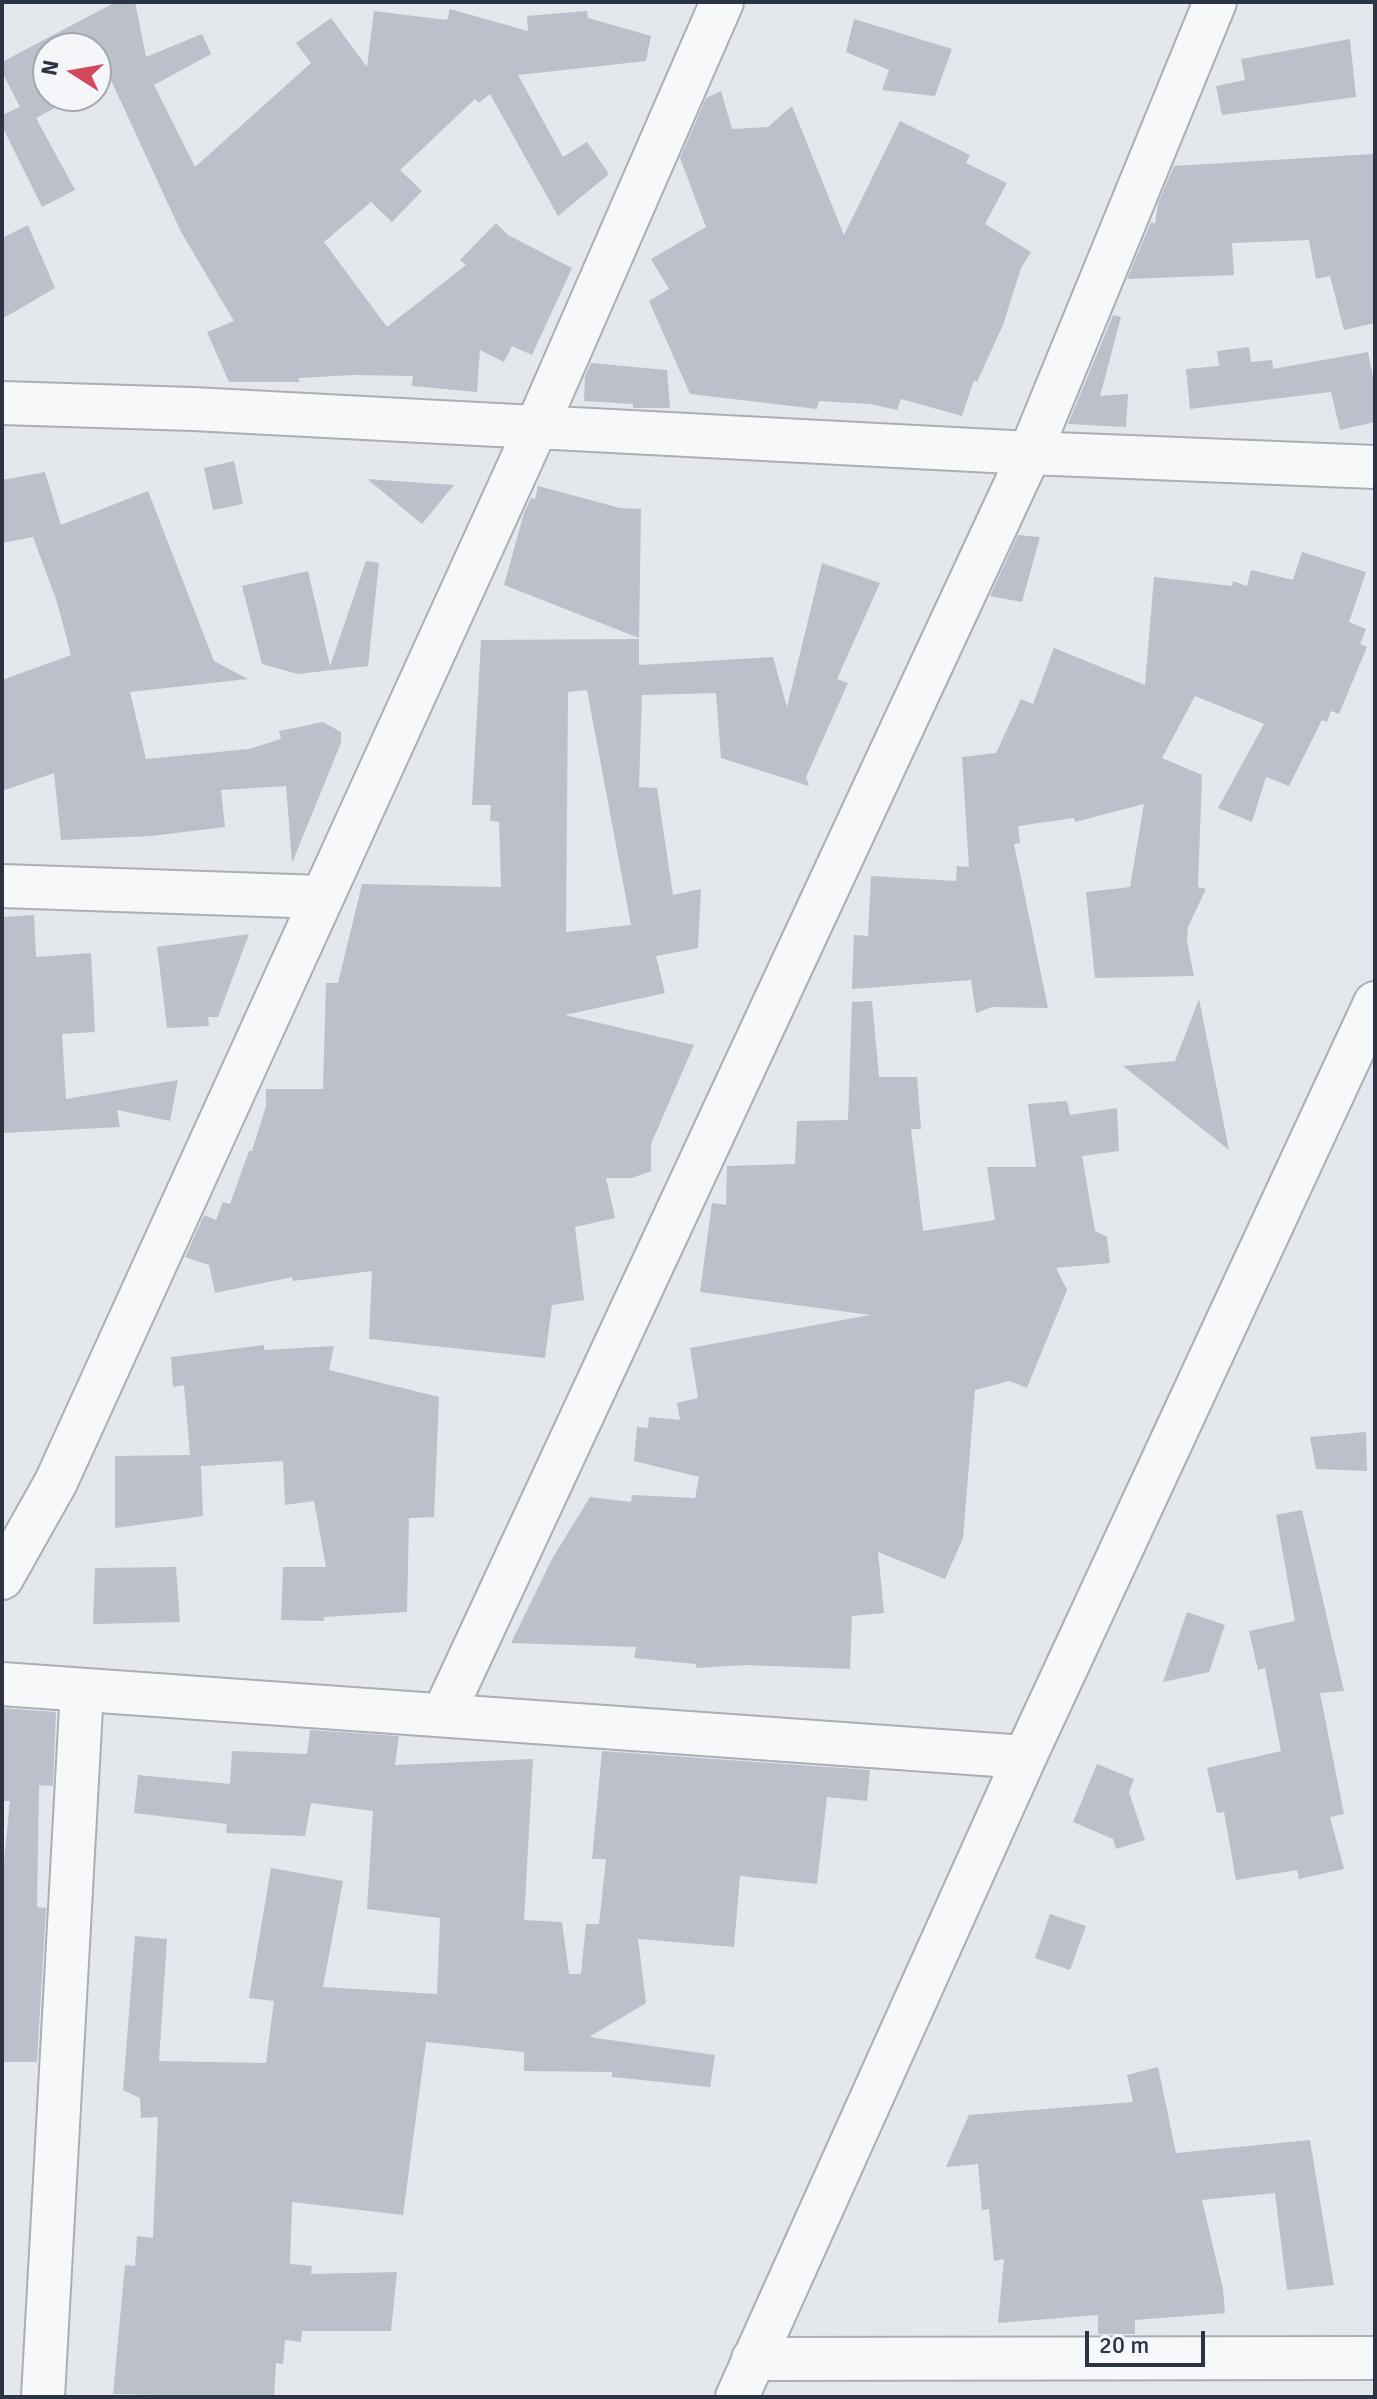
<!DOCTYPE html>
<style>
body{margin:0}
#map{position:relative;width:1377px;height:2399px;overflow:hidden;background:#e4e7ec;font-family:Signika,sans-serif}
canvas{display:block}
.frame{position:absolute;inset:0;border:4px solid #2b3445;pointer-events:none}
.north{position:absolute;left:32px;top:32px;width:80px;height:80px;box-sizing:border-box;background:#f4f6f9;border:2px solid #a4a8b1;border-radius:50%;rotate:281deg;font-size:22px;font-weight:700;line-height:32px;text-align:center;color:#2b3445}
.north::after{content:'';display:block;margin:auto;width:28px;height:36px;background:#d1495b;clip-path:polygon(50% 0,100% 100%,50% 72%,0 100%)}
.scale{position:absolute;left:1085px;top:2331px;width:120px;height:36px;box-sizing:border-box;border:4px solid #2b3445;border-top:0;padding-left:10px;font-size:24px;line-height:28px;white-space:nowrap;color:#2b3445;-webkit-text-stroke:6px #f4f6f9;paint-order:stroke}
</style>
<div id="map">
<canvas width="1377" height="2399"></canvas>
<div class="frame"></div>
<div class="north">N</div>
<div class="scale">20 m</div>
</div>
<script>
const context = document.querySelector('canvas').getContext('2d');
context.lineJoin = 'round';
function paint(path, color) {
  context.fillStyle = color;
  context.fill(path, 'evenodd');
}
function shape(rows) {
  const path = new Path2D();
  for (const r of rows) {
    path.moveTo(r[0], r[1]);
    for (let i = 2; i < r.length; i += 2) path.lineTo(r[i], r[i + 1]);
  }
  return path;
}
function stroke(path, color, width, dash) {
  context.strokeStyle = color;
  context.lineWidth = width;
  context.lineCap = dash ? 'butt' : 'round';
  context.setLineDash(dash || []);
  context.stroke(path);
}
paint(shape([
 [135,2,146,57,202,34,211,54,154,85,195,167,311,63,296,43,331,18,367,67,374,11,447,20,450,9,528,31,527,16,587,11,588,18,651,36,646,61,518,75,563,157,587,142,609,174,558,216,490,94,479,103,475,99,400,170,422,191,392,222,371,202,324,242,387,327,466,265,460,260,496,223,508,235,572,268,532,355,512,346,504,362,480,350,477,392,412,386,413,376,353,375,298,378,300,382,229,382,207,332,234,321,181,232,110,78,96,84,96,48,48,48,48,96,77,96,36,118,75,190,42,207,2,126,2,115,20,107,2,72,2,62,112,4],
 [854,19,952,49,935,96,882,90,889,70,846,52],
 [1350,39,1356,97,1222,115,1216,86,1245,80,1241,59],
 [721,91,732,129,768,127,792,106,844,235,900,121,970,155,966,163,1007,183,985,224,1031,252,1021,268,1003,325,977,382,974,380,962,416,901,399,897,410,870,404,819,401,817,409,690,394,649,301,669,289,651,259,706,227,680,158,706,98],
 [1373,154,1375,323,1344,330,1330,276,1316,279,1309,240,1232,243,1234,275,1127,279,1151,222,1155,224,1158,203,1174,166],
 [28,225,55,288,2,319,2,238],
 [1113,315,1121,317,1100,396,1128,394,1126,427,1068,424],
 [1249,347,1251,362,1272,360,1273,369,1368,352,1375,387,1375,422,1340,430,1331,392,1190,409,1186,369,1219,366,1217,351],
 [591,363,667,370,670,408,633,408,633,404,584,401,585,376],
 [234,461,243,504,213,510,204,468],
 [45,472,61,525,148,491,214,661,248,679,130,692,146,759,249,749,281,739,279,731,323,722,341,732,341,743,292,863,286,786,221,790,225,827,151,836,61,840,54,773,2,791,2,680,71,655,57,602,33,537,2,543,2,480],
 [367,479,454,485,422,524],
 [538,486,620,508,641,509,639,638,504,585,524,513,531,498,535,499],
 [1018,535,1040,537,1022,602,990,596],
 [1302,552,1366,572,1349,622,1366,629,1360,644,1367,647,1339,714,1331,711,1327,722,1322,720,1289,786,1266,777,1252,822,1218,808,1264,724,1195,696,1162,758,1202,775,1198,887,1206,889,1188,927,1187,941,1194,976,1095,978,1086,892,1130,887,1144,804,1075,822,1074,818,1018,826,1020,843,1014,844,1048,1008,992,1007,976,1013,971,980,852,989,854,935,868,936,871,876,956,881,957,866,969,867,962,757,996,753,1021,699,1033,704,1054,648,1145,685,1154,577,1232,586,1233,581,1247,586,1251,570,1293,580],
 [366,561,379,563,368,666,298,674,262,664,242,586,308,571,330,666],
 [822,563,880,583,837,679,848,683,806,777,809,786,721,758,716,693,642,695,639,787,657,788,673,895,701,889,698,948,656,956,665,993,565,1015,694,1045,651,1144,651,1171,632,1178,606,1178,615,1218,575,1227,584,1300,552,1305,545,1358,369,1339,372,1271,293,1281,292,1277,215,1293,209,1265,185,1257,204,1215,216,1220,223,1202,230,1204,249,1151,252,1151,266,1106,266,1089,323,1089,326,983,338,983,362,884,501,887,499,822,490,821,491,805,472,805,481,640,639,639,639,665,773,657,787,707],
 [587,690,631,925,566,932,568,692],
 [34,915,36,957,91,953,95,1032,62,1034,66,1099,178,1080,170,1121,117,1110,120,1127,2,1133,2,917],
 [249,934,218,1017,208,1017,209,1026,167,1028,157,947],
 [1199,999,1229,1150,1123,1066,1175,1061],
 [872,1001,879,1077,917,1077,921,1129,911,1129,923,1231,995,1220,987,1167,1036,1167,1028,1104,1067,1101,1070,1115,1117,1108,1119,1151,1082,1156,1095,1231,1107,1237,1110,1263,1056,1268,1067,1290,1027,1388,1009,1381,975,1390,963,1538,945,1579,878,1552,884,1613,852,1616,850,1669,746,1665,696,1668,696,1664,634,1658,636,1647,511,1643,552,1559,590,1497,631,1502,632,1495,695,1498,699,1477,634,1461,637,1427,648,1428,649,1417,680,1420,677,1403,698,1398,690,1348,870,1315,700,1292,712,1203,726,1205,727,1166,795,1164,797,1121,848,1120,852,1002],
 [264,1345,264,1350,334,1346,329,1370,439,1397,434,1517,409,1518,407,1612,324,1617,324,1621,281,1620,283,1567,326,1567,314,1501,285,1505,283,1461,201,1466,203,1516,115,1528,115,1456,190,1455,184,1385,173,1387,171,1357],
 [1366,1432,1367,1471,1316,1469,1310,1437],
 [1302,1510,1344,1691,1320,1693,1344,1814,1330,1817,1344,1869,1299,1879,1297,1870,1236,1880,1224,1812,1217,1813,1207,1768,1281,1751,1265,1668,1258,1670,1249,1631,1295,1621,1276,1515],
 [176,1567,180,1622,93,1624,95,1568],
 [1187,1612,1225,1625,1209,1672,1163,1682],
 [2,1708,56,1712,53,1786,39,1785,37,1907,46,1908,37,2062,2,2062,2,1881,10,1801,2,1801],
 [310,1730,399,1736,395,1765,533,1759,524,1920,562,1922,569,1974,581,1974,586,1924,599,1924,606,1859,592,1859,602,1751,870,1770,867,1801,827,1797,817,1884,740,1876,734,1947,638,1939,646,2003,589,2037,715,2055,710,2087,612,2077,612,2072,524,2071,524,2052,426,2042,403,2215,292,2202,290,2264,312,2266,311,2274,397,2272,391,2331,302,2331,301,2342,285,2340,283,2364,276,2363,274,2397,113,2394,125,2265,135,2266,137,2236,153,2238,158,2117,141,2118,140,2098,123,2090,135,1936,167,1939,159,2061,266,2063,274,2001,249,1998,271,1868,343,1881,323,1987,437,1994,440,1918,367,1909,373,1811,311,1803,305,1836,226,1833,227,1824,134,1813,138,1775,230,1784,232,1751,307,1754],
 [1097,1764,1134,1779,1129,1792,1145,1840,1116,1849,1113,1839,1073,1822],
 [1050,1914,1086,1926,1070,1970,1035,1958],
 [1158,2067,1176,2153,1310,2140,1334,2285,1287,2290,1275,2193,1202,2200,1223,2289,1225,2313,1135,2320,1135,2334,1098,2334,1098,2315,998,2323,1004,2259,994,2261,989,2209,982,2210,978,2164,946,2167,969,2115,1133,2102,1127,2075]
]), '#bbc0ca');
const minor = shape([
 [2,403,193,409,1030,453,1375,467],
 [2,886,322,897],
 [2,1578,56,1482,537,426,722,2],
 [2,1684,1025,1757],
 [443,1715,1030,453,1215,2],
 [753,2359,1375,2358],
 [43,2397,82,1690],
 [737,2397,1025,1757,1375,1003]
]);
stroke(minor, '#a9aeb7', 46);
stroke(minor, '#f7f8fa', 42);
</script>
